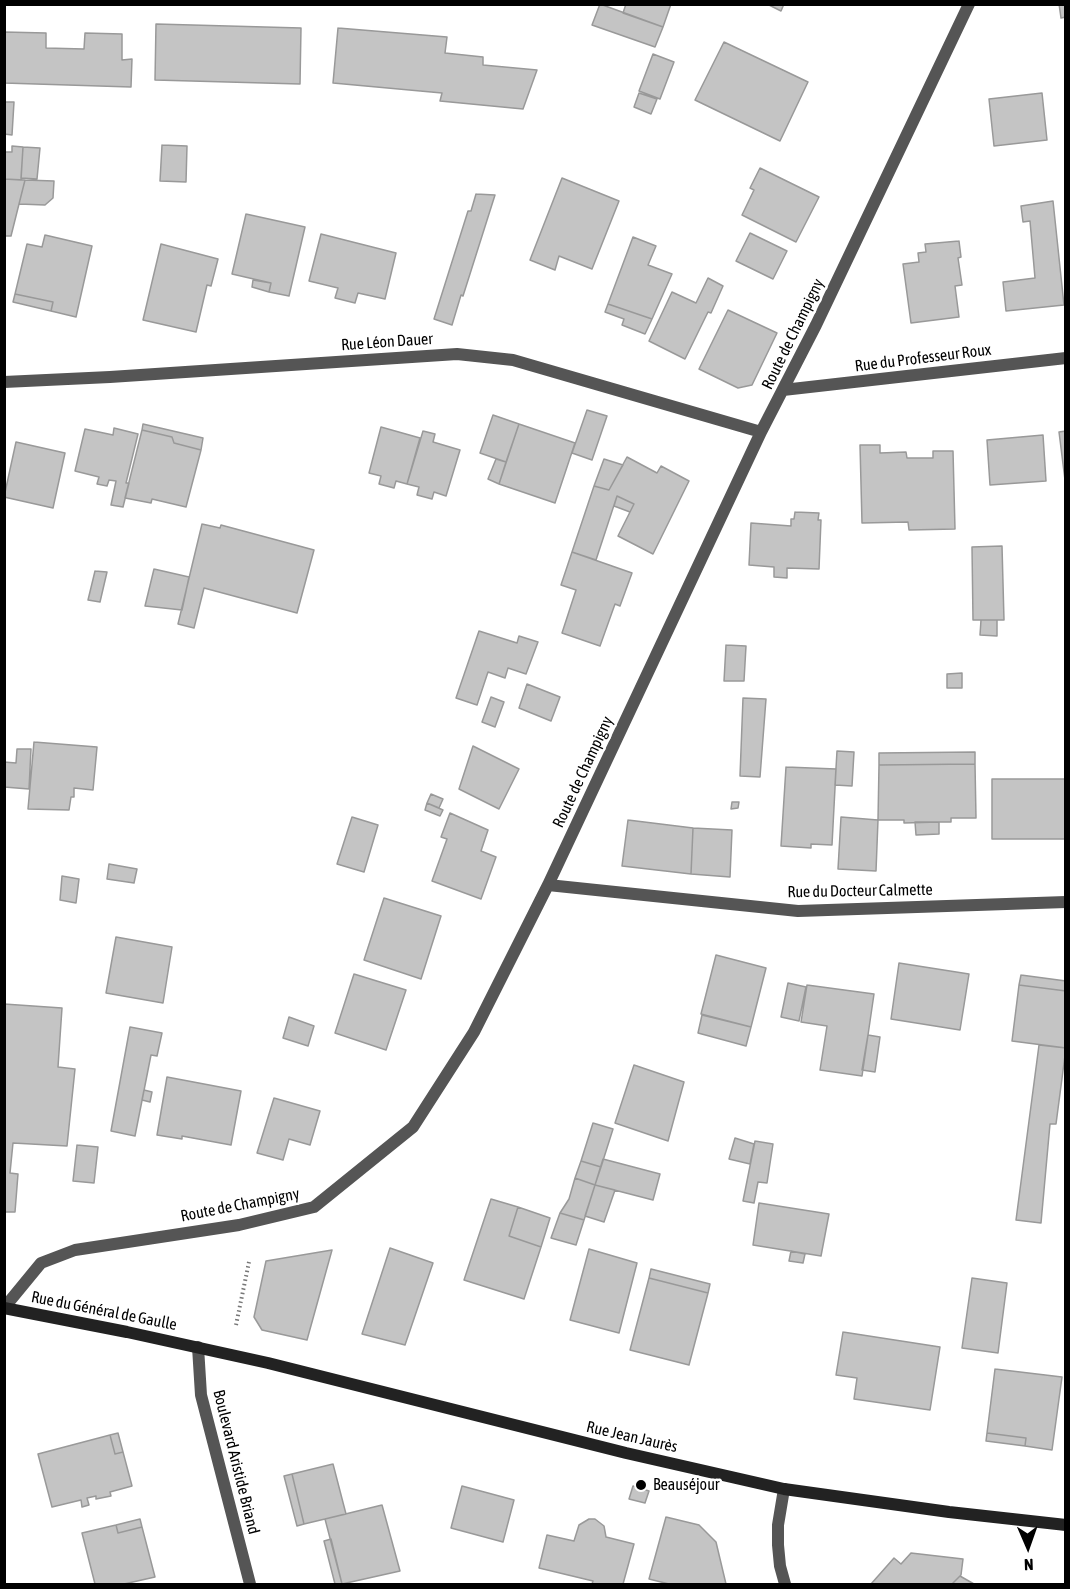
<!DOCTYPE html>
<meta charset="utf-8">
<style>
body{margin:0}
#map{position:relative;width:1070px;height:1589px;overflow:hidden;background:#fff;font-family:"Asap Condensed",sans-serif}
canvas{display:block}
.frame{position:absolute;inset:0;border:6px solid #000;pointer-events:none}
.north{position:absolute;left:998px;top:1517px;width:60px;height:60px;-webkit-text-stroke:4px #fff;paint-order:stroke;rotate:178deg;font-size:16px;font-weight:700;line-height:24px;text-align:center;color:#000}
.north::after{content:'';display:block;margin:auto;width:21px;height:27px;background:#000;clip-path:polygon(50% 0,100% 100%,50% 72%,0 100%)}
</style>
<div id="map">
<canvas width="1070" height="1589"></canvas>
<div class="frame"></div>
<div class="north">N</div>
</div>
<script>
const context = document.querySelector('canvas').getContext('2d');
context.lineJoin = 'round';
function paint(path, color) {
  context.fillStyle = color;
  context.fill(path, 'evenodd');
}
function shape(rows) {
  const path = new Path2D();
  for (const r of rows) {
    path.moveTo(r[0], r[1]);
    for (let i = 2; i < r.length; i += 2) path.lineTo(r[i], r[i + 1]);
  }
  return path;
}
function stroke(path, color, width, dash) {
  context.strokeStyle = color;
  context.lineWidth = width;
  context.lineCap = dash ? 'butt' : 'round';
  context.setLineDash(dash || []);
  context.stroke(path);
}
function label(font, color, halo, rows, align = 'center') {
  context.font = font + ' "Asap Condensed",sans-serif';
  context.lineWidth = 5;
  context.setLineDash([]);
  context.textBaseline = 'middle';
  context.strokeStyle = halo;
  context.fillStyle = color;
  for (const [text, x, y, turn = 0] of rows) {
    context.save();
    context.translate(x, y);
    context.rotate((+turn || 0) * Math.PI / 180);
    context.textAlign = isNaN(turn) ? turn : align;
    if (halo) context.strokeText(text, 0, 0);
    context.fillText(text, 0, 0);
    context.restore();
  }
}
const building = shape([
 [600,4,663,27,655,47,592,25,600,4],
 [626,4,671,4,663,27,623,13,626,4],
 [767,4,784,4,781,11,767,4],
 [1059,4,1066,4,1066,17,1061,18,1059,4],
 [156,24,301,28,300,84,155,80,156,24],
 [338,28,447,37,445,53,483,57,483,65,537,70,523,109,440,101,442,93,333,83,338,28],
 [4,32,46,33,46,48,84,49,85,33,122,34,122,60,132,59,131,87,4,83,4,32],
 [724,42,808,82,780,141,695,100,724,42],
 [653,54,674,62,660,99,639,91,653,54],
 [639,93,657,99,651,114,634,107,639,93],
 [1042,93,1047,140,994,146,989,99,1042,93],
 [4,102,14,102,12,135,4,134,4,102],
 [162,145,187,146,186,182,160,181,162,145],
 [12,146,23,147,21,180,4,179,4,152,12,152,12,146],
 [23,147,40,148,37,179,21,178,23,147],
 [760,168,819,197,796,242,742,215,754,190,750,188,760,168],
 [562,178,619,201,592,269,559,256,555,270,530,260,562,178],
 [4,179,25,180,11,236,4,236,4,179],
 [25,180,54,181,53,198,45,205,19,204,25,180],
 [476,194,495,195,463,296,461,295,452,325,434,319,468,211,471,211,476,194],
 [1053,201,1064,305,1006,311,1003,282,1035,278,1030,221,1023,222,1021,206,1053,201],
 [246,214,305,227,289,296,269,292,271,283,232,274,246,214],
 [750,233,787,251,773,279,736,261,750,233],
 [321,234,396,253,385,299,358,293,355,303,335,298,338,288,309,281,321,234],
 [45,235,92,246,76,317,51,311,53,302,15,294,27,244,42,247,45,235],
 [633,237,656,246,648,265,672,274,652,319,608,304,633,237],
 [959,241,961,257,958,258,962,285,955,286,959,317,911,323,903,264,919,262,918,253,926,252,925,244,959,241],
 [161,244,218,259,211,286,207,285,196,332,143,320,161,244],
 [708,278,723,286,711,313,708,312,685,359,649,341,672,292,696,303,708,278],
 [253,280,271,283,269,292,252,287,253,280],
 [15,294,53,302,51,311,13,302,15,294],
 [608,304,652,319,645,334,622,325,624,319,605,312,608,304],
 [728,310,777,333,752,385,738,388,699,369,728,310],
 [587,410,607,416,592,460,572,453,587,410],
 [493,415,519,424,506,462,480,453,493,415],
 [143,424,203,438,201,450,174,443,172,437,142,430,143,424],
 [519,424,575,443,555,503,499,484,519,424],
 [381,427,420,438,407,484,396,481,394,488,379,484,381,476,369,473,381,427],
 [114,428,138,434,126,483,129,483,123,507,111,505,116,481,109,480,107,486,97,484,99,477,75,471,85,429,113,435,114,428],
 [142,430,172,437,174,443,201,450,186,507,152,499,151,503,125,498,142,430],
 [423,431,435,434,433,442,460,450,446,496,434,492,432,499,417,495,419,487,407,484,423,431],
 [1066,431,1066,480,1065,480,1059,432,1066,431],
 [1043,435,1046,481,990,485,987,440,1043,435],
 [16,442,65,453,53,508,4,497,16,442],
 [860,445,880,445,880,453,906,452,907,458,933,458,933,451,953,451,955,529,909,530,908,522,862,523,860,445],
 [627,457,657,473,661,466,689,481,653,554,618,536,634,504,617,496,596,560,572,552,594,486,609,490,627,457],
 [496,459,506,462,499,484,488,479,496,459],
 [604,459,623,465,609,490,594,486,604,459],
 [617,496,634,504,630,512,614,506,617,496],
 [795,512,819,513,818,520,821,520,819,569,787,568,787,578,774,577,774,567,749,565,751,523,791,526,791,519,794,519,795,512],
 [202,524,220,528,221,525,314,550,297,613,204,588,194,628,178,624,202,524],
 [1002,546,1004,620,973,620,972,547,1002,546],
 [572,552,632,573,620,606,615,604,600,646,562,633,576,590,561,585,572,552],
 [154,569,189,577,182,610,145,606,154,569],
 [95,571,107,572,100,602,88,600,95,571],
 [981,620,997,620,997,636,980,635,981,620],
 [479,631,517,643,519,636,538,642,526,674,508,668,505,678,488,672,477,705,456,698,479,631],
 [726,645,746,646,744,681,724,681,726,645],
 [962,673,962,688,947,688,947,674,962,673],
 [527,684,560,697,551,721,519,708,527,684],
 [491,697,504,702,495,727,482,722,491,697],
 [743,698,766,699,760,777,740,776,743,698],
 [34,742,97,747,93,790,74,788,74,797,71,797,69,810,28,809,34,742],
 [473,746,519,769,499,809,459,789,473,746],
 [17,749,31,749,29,789,4,787,4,762,16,763,17,749],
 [837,751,854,752,852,786,835,785,837,751],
 [975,752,975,764,879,765,879,753,975,752],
 [975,764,976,818,951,818,951,822,939,822,904,823,904,820,878,820,879,765,975,764],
 [786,767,836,769,832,845,811,844,811,848,781,846,786,767],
 [992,779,1066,779,1066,839,992,839,992,779],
 [431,794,443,799,439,808,427,803,431,794],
 [732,802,739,802,738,808,731,809,732,802],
 [427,803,443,810,440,816,425,810,427,803],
 [450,813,488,830,481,851,496,857,481,899,432,881,447,839,441,837,450,813],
 [352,817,378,825,364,872,337,864,352,817],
 [841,817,878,820,876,871,838,869,841,817],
 [628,820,693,828,691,874,622,866,628,820],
 [915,822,939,822,939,834,916,835,915,822],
 [693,828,732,830,730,877,691,874,693,828],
 [109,864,137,869,134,883,107,879,109,864],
 [62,876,79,879,76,903,60,900,62,876],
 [384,898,441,916,421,979,364,960,384,898],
 [116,937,172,947,163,1003,106,993,116,937],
 [716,955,766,968,751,1027,701,1014,716,955],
 [899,963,969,974,960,1030,891,1019,899,963],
 [354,974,406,990,386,1050,335,1033,354,974],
 [1021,975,1066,981,1066,991,1019,985,1021,975],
 [788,983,806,987,799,1021,781,1017,788,983],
 [807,985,874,994,862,1076,820,1070,827,1026,801,1022,807,985],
 [1019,985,1066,991,1066,1048,1012,1041,1019,985],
 [4,1004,62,1008,58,1067,75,1069,67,1146,13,1143,10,1173,18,1174,15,1212,4,1212,4,1004],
 [702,1015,751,1027,746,1046,698,1033,702,1015],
 [289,1017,314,1026,308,1046,283,1038,289,1017],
 [130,1027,162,1033,157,1056,151,1055,135,1136,111,1131,130,1027],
 [868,1035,880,1037,875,1072,862,1070,868,1035],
 [1039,1045,1066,1048,1056,1124,1050,1124,1041,1223,1016,1220,1039,1045],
 [634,1065,684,1082,668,1141,615,1123,634,1065],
 [167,1077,241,1091,231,1145,182,1136,182,1139,157,1135,167,1077],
 [144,1090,152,1092,150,1102,142,1100,144,1090],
 [274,1098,320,1111,310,1145,289,1139,283,1160,257,1153,274,1098],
 [593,1123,613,1129,601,1167,581,1161,593,1123],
 [735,1138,754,1144,750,1164,729,1159,735,1138],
 [755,1141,773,1144,767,1183,758,1182,754,1203,743,1201,755,1141],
 [77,1145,98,1147,94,1183,73,1181,77,1145],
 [603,1159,660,1174,653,1200,595,1185,603,1159],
 [581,1161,601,1167,595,1185,575,1178,581,1161],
 [575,1178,595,1185,584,1220,560,1213,569,1199,575,1178],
 [595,1185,615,1190,604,1222,585,1216,595,1185],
 [491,1199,518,1207,509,1236,541,1247,524,1299,464,1280,491,1199],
 [759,1203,829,1214,821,1256,753,1245,759,1203],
 [518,1207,550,1218,541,1247,509,1236,518,1207],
 [560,1213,584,1220,576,1245,551,1238,560,1213],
 [390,1248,433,1263,405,1345,362,1334,390,1248],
 [589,1249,637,1263,619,1333,570,1320,589,1249],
 [332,1250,307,1340,262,1330,254,1317,266,1261,332,1250],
 [791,1251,805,1254,803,1263,789,1261,791,1251],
 [651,1269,710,1284,708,1293,649,1278,651,1269],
 [649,1278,708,1293,689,1365,630,1350,649,1278],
 [972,1278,1007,1283,998,1353,962,1348,972,1278],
 [843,1332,940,1347,930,1410,854,1399,857,1378,836,1375,843,1332],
 [995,1369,1062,1377,1052,1450,1025,1446,1026,1438,987,1433,995,1369],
 [118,1433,123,1452,115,1454,110,1435,118,1433],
 [987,1433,1026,1438,1025,1446,986,1441,987,1433],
 [110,1435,115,1454,123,1452,132,1486,110,1492,111,1496,96,1499,96,1496,87,1498,89,1505,82,1507,81,1500,52,1507,38,1454,110,1435],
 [333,1464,346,1514,304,1524,292,1474,333,1464],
 [292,1474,304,1524,297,1526,284,1476,292,1474],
 [462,1486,514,1500,503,1542,451,1528,462,1486],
 [633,1486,649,1491,645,1503,629,1499,633,1486],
 [382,1505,400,1571,342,1584,325,1519,382,1505],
 [666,1517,699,1525,716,1542,726,1584,669,1584,649,1579,666,1517],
 [140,1519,142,1527,118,1533,116,1525,140,1519],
 [589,1519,595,1519,604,1526,606,1537,634,1544,623,1584,592,1584,593,1581,539,1568,547,1535,574,1541,579,1525,589,1519],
 [116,1525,118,1533,142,1527,155,1577,124,1584,95,1584,82,1533,116,1525],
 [331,1539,342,1584,335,1584,324,1541,331,1539],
 [911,1553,963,1559,961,1575,952,1584,871,1584,894,1558,901,1564,911,1553],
 [960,1576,974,1584,952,1584,960,1576]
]);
paint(building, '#c4c4c4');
stroke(building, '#999', 1.5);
stroke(shape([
 [236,1325,249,1262]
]), '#777', 4, [1.5, 3]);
stroke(shape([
 [4,382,110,377,457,354,513,360,761,432],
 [783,390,1066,358],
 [548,885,798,911,1066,902],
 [4,1308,41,1263,75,1250,239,1225,314,1207,413,1127,474,1032,548,885,761,432,816,325,969,4],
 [198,1347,201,1395,250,1584],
 [784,1489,778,1525,778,1545,780,1566,785,1584]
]), '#555', 12);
stroke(shape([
 [4,1308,127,1332,268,1363,626,1453,784,1489,949,1512,1066,1525]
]), '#222', 12);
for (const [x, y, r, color] of [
 [641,1485,6,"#000"]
]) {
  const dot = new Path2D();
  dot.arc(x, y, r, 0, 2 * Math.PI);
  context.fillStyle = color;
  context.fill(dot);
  stroke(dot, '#fff', 2);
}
label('16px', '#000', '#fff', [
 ["Route de Champigny",793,334,-64],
 ["Rue Léon Dauer",387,342,-4],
 ["Rue du Professeur Roux",923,358,-7],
 ["Route de Champigny",583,772,-65],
 ["Rue du Docteur Calmette",860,891,-1],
 ["Route de Champigny",240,1205,-11],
 ["Rue du Général de Gaulle",104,1311,11],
 ["Rue Jean Jaurès",632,1437,13],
 ["Boulevard Aristide Briand",236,1462,76]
]);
label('16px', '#000', '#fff', [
 ["Beauséjour",653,1485]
], 'left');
</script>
